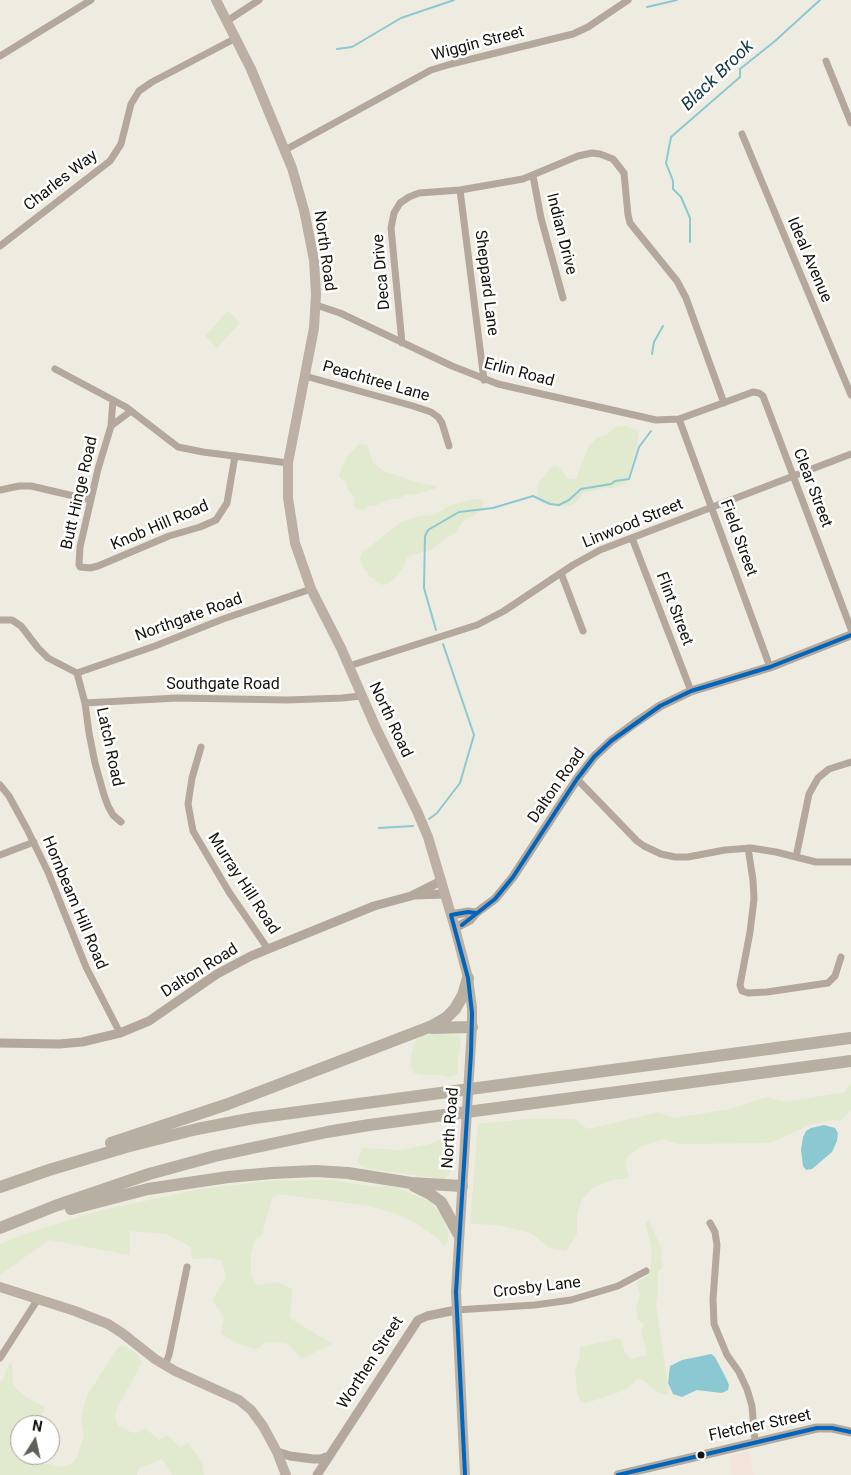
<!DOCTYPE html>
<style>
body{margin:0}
#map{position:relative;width:851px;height:1475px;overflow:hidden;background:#eeece1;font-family:Roboto,sans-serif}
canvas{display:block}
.north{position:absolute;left:10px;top:1415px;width:50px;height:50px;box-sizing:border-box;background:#fff;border:1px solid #a1a19e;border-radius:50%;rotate:10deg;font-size:14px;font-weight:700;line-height:20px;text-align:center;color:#14130c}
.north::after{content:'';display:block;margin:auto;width:18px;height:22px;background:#605f57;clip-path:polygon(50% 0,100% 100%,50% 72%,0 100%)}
</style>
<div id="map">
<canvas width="851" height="1475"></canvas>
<div class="north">N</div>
</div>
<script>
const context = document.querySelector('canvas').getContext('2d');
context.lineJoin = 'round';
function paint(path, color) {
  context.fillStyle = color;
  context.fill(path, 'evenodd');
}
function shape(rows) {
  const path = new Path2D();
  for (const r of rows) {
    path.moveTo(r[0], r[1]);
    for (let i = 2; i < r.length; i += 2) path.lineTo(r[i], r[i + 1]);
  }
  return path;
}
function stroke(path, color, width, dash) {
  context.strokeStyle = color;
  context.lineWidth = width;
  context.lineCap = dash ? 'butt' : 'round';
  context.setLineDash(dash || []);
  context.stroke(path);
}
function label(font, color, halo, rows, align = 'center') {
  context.font = font + ' Roboto,sans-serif';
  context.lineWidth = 5;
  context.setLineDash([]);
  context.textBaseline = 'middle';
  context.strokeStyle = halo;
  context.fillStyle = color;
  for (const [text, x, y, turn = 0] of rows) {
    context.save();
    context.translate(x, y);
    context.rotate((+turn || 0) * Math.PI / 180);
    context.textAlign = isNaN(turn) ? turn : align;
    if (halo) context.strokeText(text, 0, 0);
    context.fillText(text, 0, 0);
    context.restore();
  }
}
paint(shape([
 [749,1451,754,1475,732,1475,729,1456]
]), '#f4e5dc');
paint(shape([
 [228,311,240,323,217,348,205,336],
 [620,426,627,426,638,431,638,440,627,483,613,488,605,488,583,493,575,504,568,506,558,507,541,502,537,493,538,483,554,465,559,467,568,479,576,479,589,446,598,437,607,435,614,428],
 [359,444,367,445,373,463,384,471,419,483,437,486,437,488,417,494,405,495,398,499,390,499,375,506,369,506,363,510,358,509,354,506,355,498,348,490,346,482,340,478,339,475,347,457],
 [474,499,482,499,484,503,479,512,462,522,456,533,443,540,433,549,412,555,407,558,403,568,395,578,387,584,382,585,376,582,374,578,369,577,368,572,364,569,360,560,362,551,367,549,401,522,420,516,434,515,451,505],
 [439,1034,459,1035,461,1042,458,1058,458,1074,450,1077,440,1075,422,1075,414,1073,410,1064,414,1043,421,1036],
 [851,1082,851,1110,841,1121,831,1120,810,1125,770,1143,677,1144,663,1139,640,1147,628,1156,626,1166,629,1178,613,1180,594,1187,582,1199,577,1215,577,1234,566,1251,549,1248,531,1233,499,1225,470,1224,478,1124,528,1119,574,1119,588,1129,659,1112,674,1118,730,1109,767,1097,784,1102,845,1092],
 [448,1136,453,1136,453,1153,451,1172,445,1179,375,1170,363,1167,357,1162,362,1148,401,1150,430,1144],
 [330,1180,375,1187,384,1186,395,1187,431,1202,443,1217,448,1230,448,1239,447,1243,444,1246,436,1237,414,1222,391,1212,369,1206,279,1194,272,1198,262,1235,256,1239,251,1252,251,1275,257,1285,278,1282,292,1289,290,1318,332,1344,303,1358,301,1358,288,1344,277,1342,265,1342,259,1348,254,1349,239,1344,221,1334,224,1318,212,1300,226,1278,222,1261,211,1258,192,1259,191,1247,166,1234,130,1231,130,1255,49,1240,0,1275,0,1244,24,1234,103,1210,195,1190,269,1181],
 [649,1221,662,1250,661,1258,663,1267,658,1272,658,1293,656,1305,669,1392,666,1395,658,1393,643,1380,637,1379,629,1387,617,1393,586,1403,581,1402,577,1392,575,1371,579,1360,580,1347,620,1338,625,1352,630,1359,647,1355,641,1331,644,1325,638,1320,636,1308,640,1296,637,1282,647,1276,650,1271,652,1252,646,1223],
 [119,1346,125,1346,137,1354,142,1363,116,1410,115,1419,118,1425,131,1432,136,1433,145,1428,159,1440,167,1435,180,1447,188,1443,202,1462,204,1475,172,1475,162,1459,138,1469,137,1475,0,1475,0,1381,3,1379,10,1363,12,1364,13,1385,24,1396,45,1407,37,1425,20,1425,20,1455,33,1455,33,1457,42,1463,63,1467,72,1464,77,1457,84,1435,81,1420,85,1402,88,1394]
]), '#e1e9ce');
paint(shape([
 [824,1125,835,1128,838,1133,837,1141,832,1152,812,1169,806,1170,803,1166,801,1150,803,1137,806,1131,811,1128],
 [711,1354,715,1357,726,1378,729,1385,728,1390,722,1393,697,1390,682,1397,673,1394,668,1383,670,1366,682,1360]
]), '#8bc8d2');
stroke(shape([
 [647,7,677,0],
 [337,49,352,47,401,18,454,0],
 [690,242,690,218,681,197,673,189,673,181,666,163,671,137,740,77,740,69,775,41,820,0],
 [652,354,654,342,663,326],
 [436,630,424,588,425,536,428,530,459,512,493,508,533,496,550,504,559,505,569,500,581,489,611,484,615,481,629,479,639,447,651,431],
 [429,819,437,813,460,783,474,735,443,644],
 [379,828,413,826]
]), '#8bc8d2', 2);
stroke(shape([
 [227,21,259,0],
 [0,56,91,0],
 [826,61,851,123],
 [742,134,851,395],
 [285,150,431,70,451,64,573,34,588,27,628,0],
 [533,176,541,218,563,298],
 [460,190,484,380],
 [0,246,110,161,121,144,131,104,139,91,152,82,236,38],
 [316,305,340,313,452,366,498,384,656,420,679,419,753,392,759,393,763,396,851,629],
 [402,343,391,228,394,213,400,203,409,197,419,193,460,190,523,179,578,156,592,153,600,154,613,159,624,173,628,215,630,223,677,281,686,298,724,403],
 [55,369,126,407,178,447,203,452,288,463],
 [305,376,413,406,431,412,438,417,442,423,449,446],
 [113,400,111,426,98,469,80,547,79,565,80,567,90,568,98,566,169,536,200,527,216,520,227,503,235,456],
 [679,419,770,667],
 [111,426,131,411],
 [0,490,19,486,31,486,91,500],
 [632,538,691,691],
 [561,573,583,631],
 [0,620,12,620,21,626,38,648,48,658,77,673],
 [349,666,477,625,504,611,573,565,600,550,851,454],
 [77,673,155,646,223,619,311,589],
 [77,673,85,703,89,733,95,763,104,795,108,806,113,815,121,822],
 [85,703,177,698,287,700,342,698,361,696],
 [201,747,192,778,188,804,193,831,229,892,268,949],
 [577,779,637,841,644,846,661,854,675,857,688,857,725,850,751,848,776,852,816,862,851,862],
 [0,785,9,796,27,829,48,872,86,967,120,1033],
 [748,848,753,880,754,899,750,932,740,985,742,991,748,993,767,992,828,983,835,976,841,957],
 [0,855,34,842],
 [796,857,809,794,818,778,829,769,851,762],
 [710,1223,715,1232,717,1245,713,1299,714,1324,727,1355,739,1372,747,1389,752,1406,755,1442],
 [456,1310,535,1305,571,1300,618,1286,646,1271],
 [0,1358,38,1299],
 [165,1365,169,1355,187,1267]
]), '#b4a79c', 7);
stroke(shape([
 [414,895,444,894],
 [451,915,468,912,476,913],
 [455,928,470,920,476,913,495,899,513,877,577,779,594,757,611,741,635,723,660,706,691,691,770,667,851,635],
 [0,1043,59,1044,82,1042,120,1033,149,1021,217,974,251,956,374,906,411,896,441,881],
 [277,1452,290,1456,313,1459,321,1459,329,1456],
 [317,1475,418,1320,427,1316,456,1310],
 [618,1475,817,1428,832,1428,851,1432]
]), '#b4a79c', 9);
stroke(shape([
 [216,0,251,69,292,168,304,210,314,260,316,295,314,328,288,463,288,498,295,543,311,589,341,648,376,728,417,811,428,837,455,928,468,978,472,1008,472,1027,456,1292,465,1475],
 [0,1287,75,1311,108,1324,122,1333,155,1359,175,1371,239,1400,251,1410,263,1426,277,1452,286,1475]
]), '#bbb0a3', 10);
stroke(shape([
 [432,1028,472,1027],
 [111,1143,228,1104,432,1026,446,1018,455,1009,463,995,468,978],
 [414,1186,430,1194,441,1202,458,1233],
 [0,1187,49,1170,126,1147,197,1129,254,1118,851,1038],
 [71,1209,148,1189,228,1177,272,1173,316,1171,348,1173,411,1183,462,1186],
 [0,1228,55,1206,149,1174,215,1156,327,1132,369,1125,851,1061]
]), '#b7afa2', 12);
stroke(shape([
 [462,925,495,899,513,877,577,779,594,757,611,741,660,706,691,691,770,667,851,635],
 [465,1475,456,1292,471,1053,472,1013,468,978,451,915,468,912,476,913],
 [618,1475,817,1428,832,1428,851,1432]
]), '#0065bd', 4);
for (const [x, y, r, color] of [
 [701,1455,4.5,"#14130c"]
]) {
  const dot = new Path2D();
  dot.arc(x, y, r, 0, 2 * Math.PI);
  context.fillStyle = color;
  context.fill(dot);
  stroke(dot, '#fff', 2);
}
label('16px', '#14130c', '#fff', [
 ["Wiggin Street",478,44,-15],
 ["Charles Way",61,181,-38],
 ["Indian Drive",561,234,76],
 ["North Road",324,251,82],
 ["Ideal Avenue",809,260,67],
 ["Deca Drive",382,272,-95],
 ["Sheppard Lane",486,283,83],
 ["Erlin Road",519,373,15],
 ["Peachtree Lane",376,382,16],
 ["Clear Street",812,488,69],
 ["Butt Hinge Road",80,493,-77],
 ["Linwood Street",633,524,-22],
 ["Knob Hill Road",160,526,-23],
 ["Field Street",738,538,70],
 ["Flint Street",674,609,69],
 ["Northgate Road",189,618,-20],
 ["Southgate Road",223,685],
 ["North Road",390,720,65],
 ["Latch Road",109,747,78],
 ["Dalton Road",557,786,-55],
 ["Murray Hill Road",243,884,57],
 ["Hornbeam Hill Road",74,903,67],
 ["Dalton Road",200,971,-32],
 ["North Road",451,1128,-86],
 ["Crosby Lane",537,1288,-7],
 ["Worthen Street",371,1363,-57],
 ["Fletcher Street",760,1426,-12]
]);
label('italic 18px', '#123b44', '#fff', [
 ["Black Brook",718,76,-44]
]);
</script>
